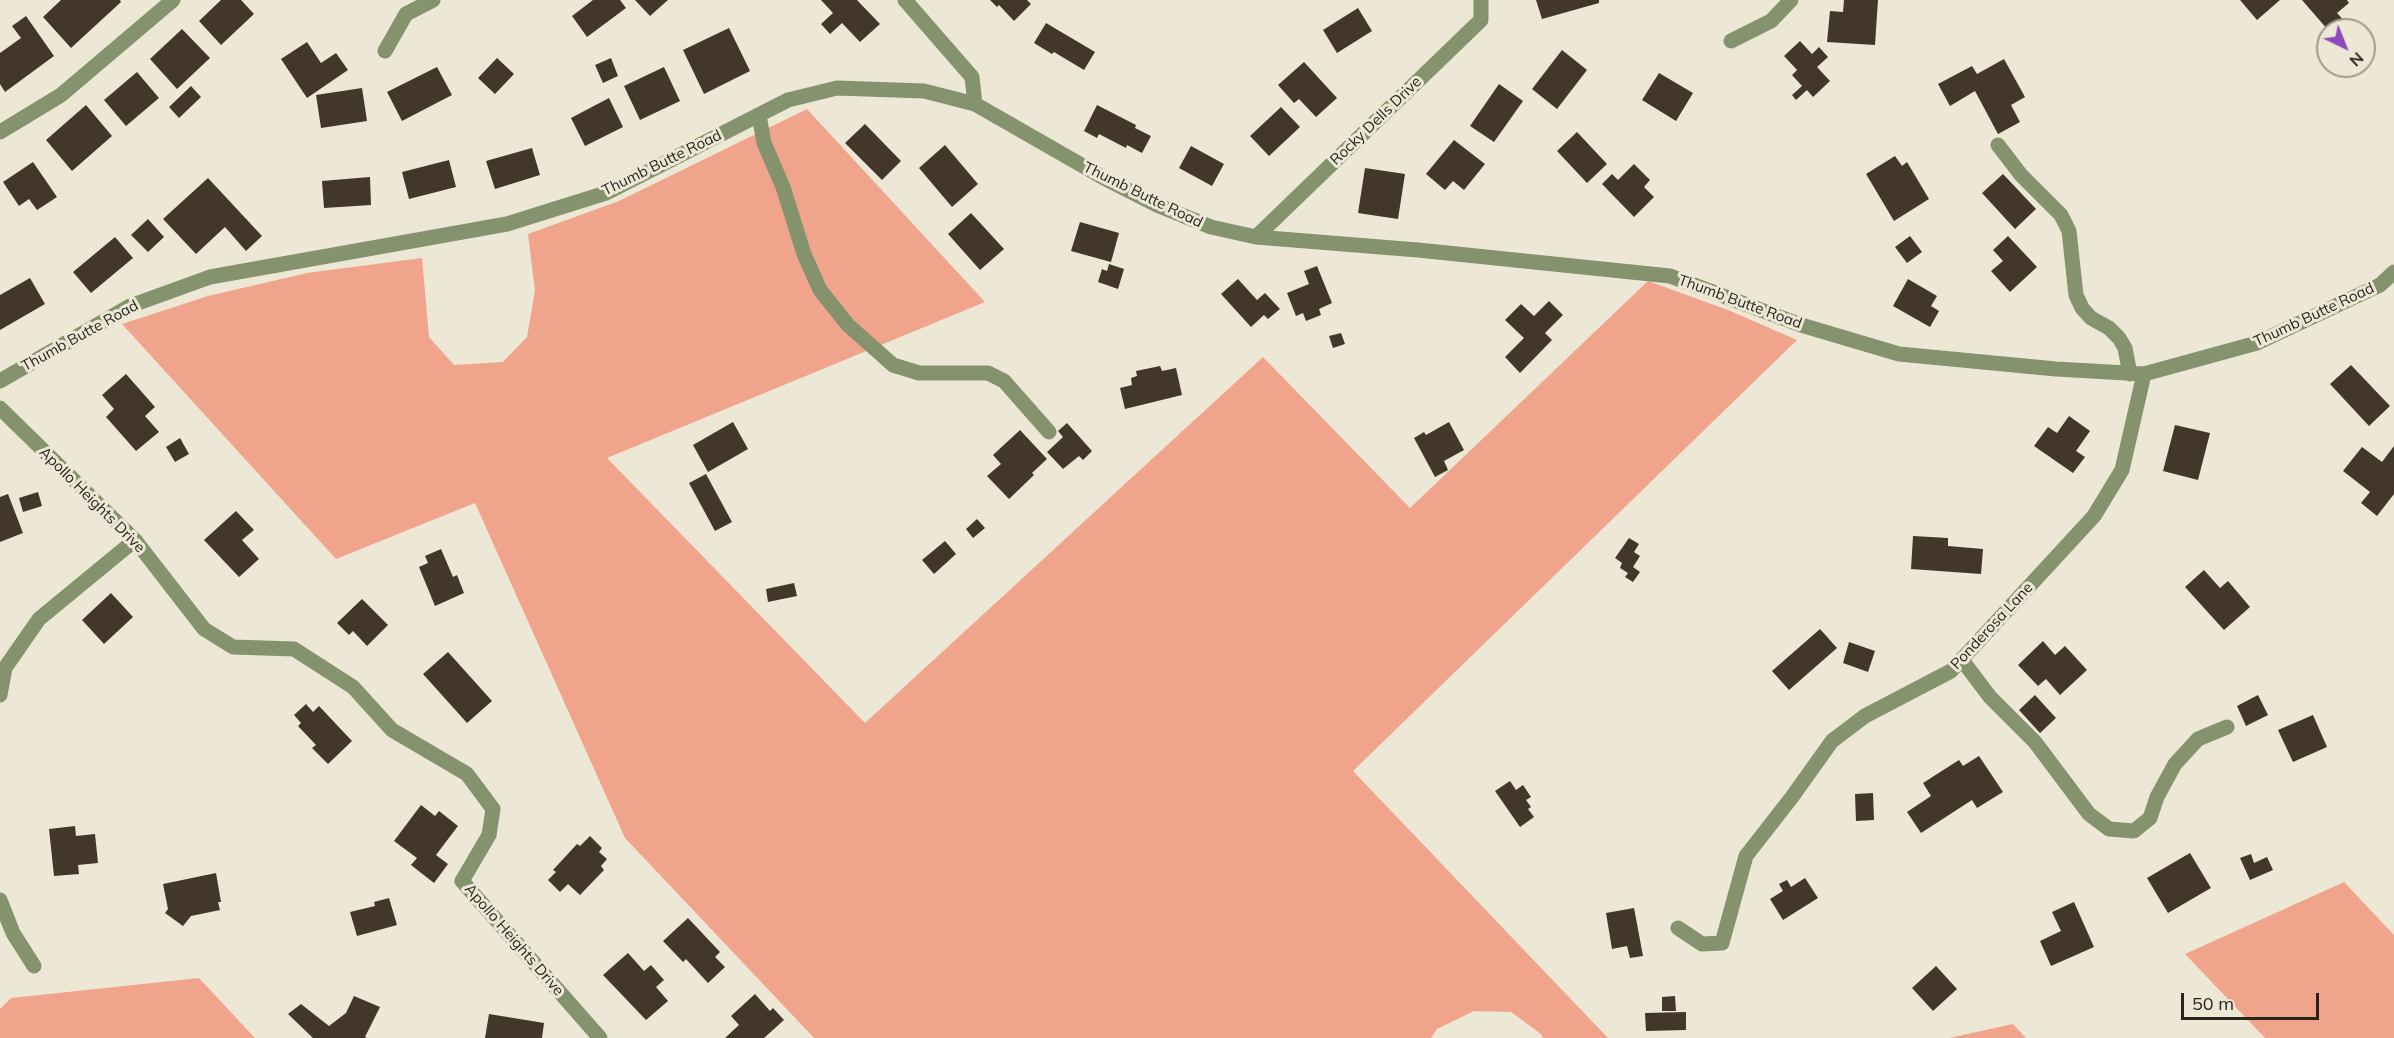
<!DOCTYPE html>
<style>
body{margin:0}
#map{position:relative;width:2394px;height:1038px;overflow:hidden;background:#ede8d5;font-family:Mulish,sans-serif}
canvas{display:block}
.north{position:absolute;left:2316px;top:18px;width:60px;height:60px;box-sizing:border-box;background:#ede8d5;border:2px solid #9e9a8c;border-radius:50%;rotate:137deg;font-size:16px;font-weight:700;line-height:24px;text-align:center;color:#27251e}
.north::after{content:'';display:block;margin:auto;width:21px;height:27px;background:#8f49bd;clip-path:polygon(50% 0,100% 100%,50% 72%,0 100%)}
.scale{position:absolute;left:2181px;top:993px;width:138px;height:27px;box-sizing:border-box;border:3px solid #27251e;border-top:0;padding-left:8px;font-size:18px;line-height:21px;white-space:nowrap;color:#27251e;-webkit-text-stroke:4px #ede8d5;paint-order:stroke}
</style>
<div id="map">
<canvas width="2394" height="1038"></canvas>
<div class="north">N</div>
<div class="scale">50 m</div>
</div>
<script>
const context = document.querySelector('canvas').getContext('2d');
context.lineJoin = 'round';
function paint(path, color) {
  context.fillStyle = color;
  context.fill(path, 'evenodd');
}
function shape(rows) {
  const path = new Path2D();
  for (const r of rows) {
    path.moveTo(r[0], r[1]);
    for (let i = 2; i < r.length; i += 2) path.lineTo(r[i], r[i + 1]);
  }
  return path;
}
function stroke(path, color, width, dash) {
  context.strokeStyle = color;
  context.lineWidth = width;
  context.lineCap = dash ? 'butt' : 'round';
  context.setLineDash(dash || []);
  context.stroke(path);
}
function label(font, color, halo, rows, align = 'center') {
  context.font = font + ' Mulish,sans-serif';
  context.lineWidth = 6;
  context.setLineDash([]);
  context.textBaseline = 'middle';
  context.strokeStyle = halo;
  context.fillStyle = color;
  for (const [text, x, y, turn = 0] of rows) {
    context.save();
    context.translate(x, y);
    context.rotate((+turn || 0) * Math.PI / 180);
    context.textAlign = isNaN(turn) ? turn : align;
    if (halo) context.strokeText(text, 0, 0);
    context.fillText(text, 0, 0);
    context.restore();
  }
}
paint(shape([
 [807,109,985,302,607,458,865,723,1263,357,1410,508,1648,281,1728,310,1797,340,1353,771,1608,1038,1543,1038,1541,1034,1511,1012,1474,1011,1437,1029,1431,1038,814,1038,625,838,475,503,336,559,122,324,208,296,307,273,422,258,429,337,454,365,503,362,527,337,535,291,528,234,619,201],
 [2344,882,2394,935,2394,1038,2265,1038,2185,954],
 [199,978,255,1038,0,1038,0,1009,11,998],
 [2013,1024,2026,1038,1949,1038]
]), '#f1a48c');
paint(shape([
 [61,0,120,0,121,2,71,48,43,17],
 [221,0,241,0,254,14,221,45,199,21],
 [593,0,620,0,626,8,587,37,572,16],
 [635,0,668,0,650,16],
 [821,0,857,0,880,24,860,42,842,23,830,34,821,24,833,13],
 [990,0,1027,0,1031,4,1014,21,999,5,997,7],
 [1536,0,1599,0,1599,3,1542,19],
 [1844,0,1878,0,1875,45,1827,42,1830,11,1843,12],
 [2240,0,2280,0,2257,20],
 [2302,0,2347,0,2349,3,2337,13,2353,30,2328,30],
 [1358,8,1372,31,1337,53,1323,30],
 [26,16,54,56,5,92,0,84,0,53,21,38,12,26],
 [1046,23,1095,52,1084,70,1054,52,1052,54,1034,43],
 [729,28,750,71,704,94,683,50],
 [182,29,210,58,177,89,150,59],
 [1800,41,1812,54,1819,47,1828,57,1817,67,1830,81,1813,97,1807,90,1796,100,1792,95,1802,86,1792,75,1797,70,1784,56],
 [307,42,321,63,336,53,348,70,307,98,281,59],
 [2364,43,2373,53,2364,61],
 [1562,50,1587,70,1557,109,1532,89],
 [497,58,514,74,495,94,478,78],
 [611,58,618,76,603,83,595,65],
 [2004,59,2025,97,2011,105,2020,122,1998,134,1975,91,1950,106,1938,84,1972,66,1977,74],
 [1304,62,1337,98,1316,117,1299,99,1294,103,1278,85],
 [437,67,452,95,402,121,387,92],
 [664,67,680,101,640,120,624,86],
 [137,72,159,98,126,126,104,100],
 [1659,73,1693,93,1676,121,1642,100],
 [1499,84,1523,101,1494,142,1470,126],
 [191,86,201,97,179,118,169,107],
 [362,88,367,121,321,128,316,95],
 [609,98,623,127,585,146,571,118],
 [86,105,112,136,72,171,46,140],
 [1097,105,1136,125,1135,128,1151,136,1142,153,1127,145,1126,148,1099,134,1097,138,1084,131],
 [1281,107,1300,127,1269,156,1250,136],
 [865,124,901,161,882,180,845,143],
 [1577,132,1607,164,1587,183,1557,151],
 [1454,140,1485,164,1464,190,1453,181,1445,190,1426,174],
 [945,145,978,184,952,207,919,168],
 [1191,146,1224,164,1212,186,1179,168],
 [532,148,540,175,495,189,486,161],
 [1895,156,1902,166,1907,162,1929,199,1894,221,1866,174],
 [449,160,456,187,409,199,402,172],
 [33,162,57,197,37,210,29,199,19,206,3,182],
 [1634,164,1650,180,1644,187,1654,197,1634,217,1602,184,1612,174,1618,180],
 [1365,168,1405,174,1398,219,1358,213],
 [2003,174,2036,209,2015,229,1982,193],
 [370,177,371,205,324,208,322,181],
 [208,178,262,236,246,251,225,227,196,254,163,219],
 [971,213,1004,249,980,270,948,234],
 [148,219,164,237,148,252,131,235],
 [1080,222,1119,233,1111,262,1071,251],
 [1910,236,1922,252,1907,263,1895,247],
 [2008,236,2037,267,2010,292,1991,271,2003,261,1993,250],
 [115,237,133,258,91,293,73,272],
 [1109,264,1124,269,1118,289,1098,282,1102,269,1107,271],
 [1317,266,1332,303,1319,309,1321,315,1306,321,1303,313,1296,316,1287,293,1309,284,1304,271],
 [30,278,45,304,0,330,0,295],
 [1238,279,1257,300,1265,293,1280,309,1268,319,1264,315,1251,327,1221,294],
 [1908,279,1937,296,1931,306,1939,311,1930,327,1893,306],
 [1549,301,1563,315,1545,333,1552,340,1520,373,1505,357,1524,338,1505,320,1521,304,1534,316],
 [1341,333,1345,344,1333,348,1329,336],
 [2351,365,2390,406,2369,426,2330,384],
 [1160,366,1162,371,1176,368,1182,395,1125,409,1120,388,1132,385,1131,378,1137,376,1136,371],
 [126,374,155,407,145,416,159,432,136,451,106,417,114,409,102,395],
 [2069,416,2090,431,2076,451,2085,457,2073,473,2034,446,2048,427,2057,433],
 [733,422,748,449,708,472,693,445],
 [1449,422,1464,450,1444,461,1448,470,1435,477,1414,438,1424,432,1426,435],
 [1067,423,1092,451,1083,460,1079,456,1063,469,1047,452,1063,437,1058,431],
 [2175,425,2210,433,2198,480,2163,471],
 [1020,430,1047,459,1032,473,1034,475,1009,499,987,476,1001,464,993,455],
 [180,438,189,454,175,462,166,447],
 [2394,446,2394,494,2377,516,2361,503,2370,492,2343,471,2362,447,2382,462],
 [706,474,732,522,715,531,689,483],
 [38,492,42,506,23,512,19,498],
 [8,494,23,533,0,542,0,497],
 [236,511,254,530,242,540,259,559,239,577,204,540],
 [977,519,985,528,973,538,966,529],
 [1913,536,1948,538,1948,546,1983,549,1981,574,1911,569],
 [1629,538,1639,544,1634,552,1640,556,1633,567,1640,572,1633,582,1625,577,1628,573,1620,568,1622,563,1615,558],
 [945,541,956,554,934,574,922,560],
 [441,549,453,577,457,575,464,593,435,606,419,567,428,563,425,556],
 [2204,570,2220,588,2228,581,2250,607,2224,630,2185,587],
 [794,583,797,596,768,602,766,589],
 [111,593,133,617,104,644,82,620],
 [362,599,388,625,367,646,353,631,349,635,337,623],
 [1820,629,1837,648,1789,690,1772,671],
 [2043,641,2055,655,2065,646,2087,670,2060,695,2046,679,2038,686,2018,665],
 [1849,642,1875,651,1868,672,1843,663],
 [448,652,492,701,467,723,423,674],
 [2035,695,2056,718,2040,733,2019,710],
 [2258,695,2268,715,2246,726,2237,706],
 [306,704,313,712,319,706,352,741,328,764,312,748,316,745,298,726,301,723,294,715],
 [2313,715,2327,747,2293,762,2278,730],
 [1979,756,2003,792,1977,808,1972,800,1921,833,1907,812,1931,796,1923,783,1959,760,1963,766],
 [1510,781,1516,790,1523,785,1531,797,1526,800,1531,807,1528,809,1534,817,1520,827,1495,791],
 [1873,793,1874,820,1856,821,1855,794],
 [421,805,435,816,439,811,458,826,436,855,448,864,434,883,411,865,417,858,394,841],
 [75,826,76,836,95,834,98,863,78,865,79,874,54,876,49,829],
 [590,836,602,848,599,852,607,859,601,866,604,870,580,895,568,884,560,892,548,880,556,872,553,870,577,844,580,846],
 [2190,853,2211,888,2168,913,2147,878],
 [2251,854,2254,863,2267,857,2273,870,2250,880,2240,858],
 [216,873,221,902,218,902,220,910,191,916,183,926,165,913,168,909,163,884],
 [1805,878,1818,898,1783,920,1770,899,1783,891,1779,884,1787,880,1791,887],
 [389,898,397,925,357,936,350,912,375,906,374,902],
 [2074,902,2094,947,2051,966,2040,941,2061,931,2052,912],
 [1634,908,1643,956,1630,958,1627,946,1612,949,1606,913],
 [688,918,720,952,715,957,725,967,708,983,686,959,683,962,663,941],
 [628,953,644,971,651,965,664,980,656,987,668,1001,646,1020,603,975],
 [1936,966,1957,989,1933,1011,1912,988],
 [755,994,770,1011,773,1008,784,1020,764,1038,725,1038,739,1025,731,1016],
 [354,996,380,1007,365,1037,367,1038,313,1038,288,1014,301,1004,329,1026,346,1013],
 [1675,996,1676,1011,1662,1011,1662,997],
 [1686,1012,1686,1030,1646,1031,1645,1013],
 [489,1014,544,1023,542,1038,485,1038]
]), '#43372a');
stroke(shape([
 [905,0,972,77,975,104],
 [1731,41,1771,21,1791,0],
 [385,51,406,14,433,0],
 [759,115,764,143,783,187,804,254,820,290,848,325,893,365,919,373,988,373,1004,381,1049,432],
 [0,132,61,95,173,0],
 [1998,145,2021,175,2061,215,2069,231,2076,295,2082,308,2091,318,2109,328,2119,338,2125,348,2130,374],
 [1256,237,1481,20,1481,0],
 [0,381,130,306,210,277,507,224,606,193,788,100,837,88,924,91,975,104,1104,178,1157,205,1211,227,1256,237,1418,250,1670,276,1801,325,1899,354,2056,369,2144,374,2257,343,2380,285,2394,272],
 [0,408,135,540,204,629,233,647,294,649,353,687,392,730,467,774,493,809,489,835,462,881,600,1038],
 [1962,660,1990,697,2035,742,2089,814,2109,829,2134,831,2150,818,2157,797,2175,764,2198,739,2227,727],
 [0,695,5,668,39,619,135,540],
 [0,900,13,933,34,966],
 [1678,928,1702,944,1722,943,1746,856,1792,797,1832,741,1865,716,1951,671,2094,516,2122,470,2144,374]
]), '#84936e', 15);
label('15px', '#27251e', '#ede8d5', [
 ["Rocky Dells Drive",1376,121,-44],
 ["Thumb Butte Road",662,163,-26],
 ["Thumb Butte Road",1143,195,26],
 ["Thumb Butte Road",1740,302,20],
 ["Thumb Butte Road",2314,315,-25],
 ["Thumb Butte Road",80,336,-29],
 ["Apollo Heights Drive",92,500,45],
 ["Ponderosa Lane",1992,626,-47],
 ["Apollo Heights Drive",514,940,49]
]);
</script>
